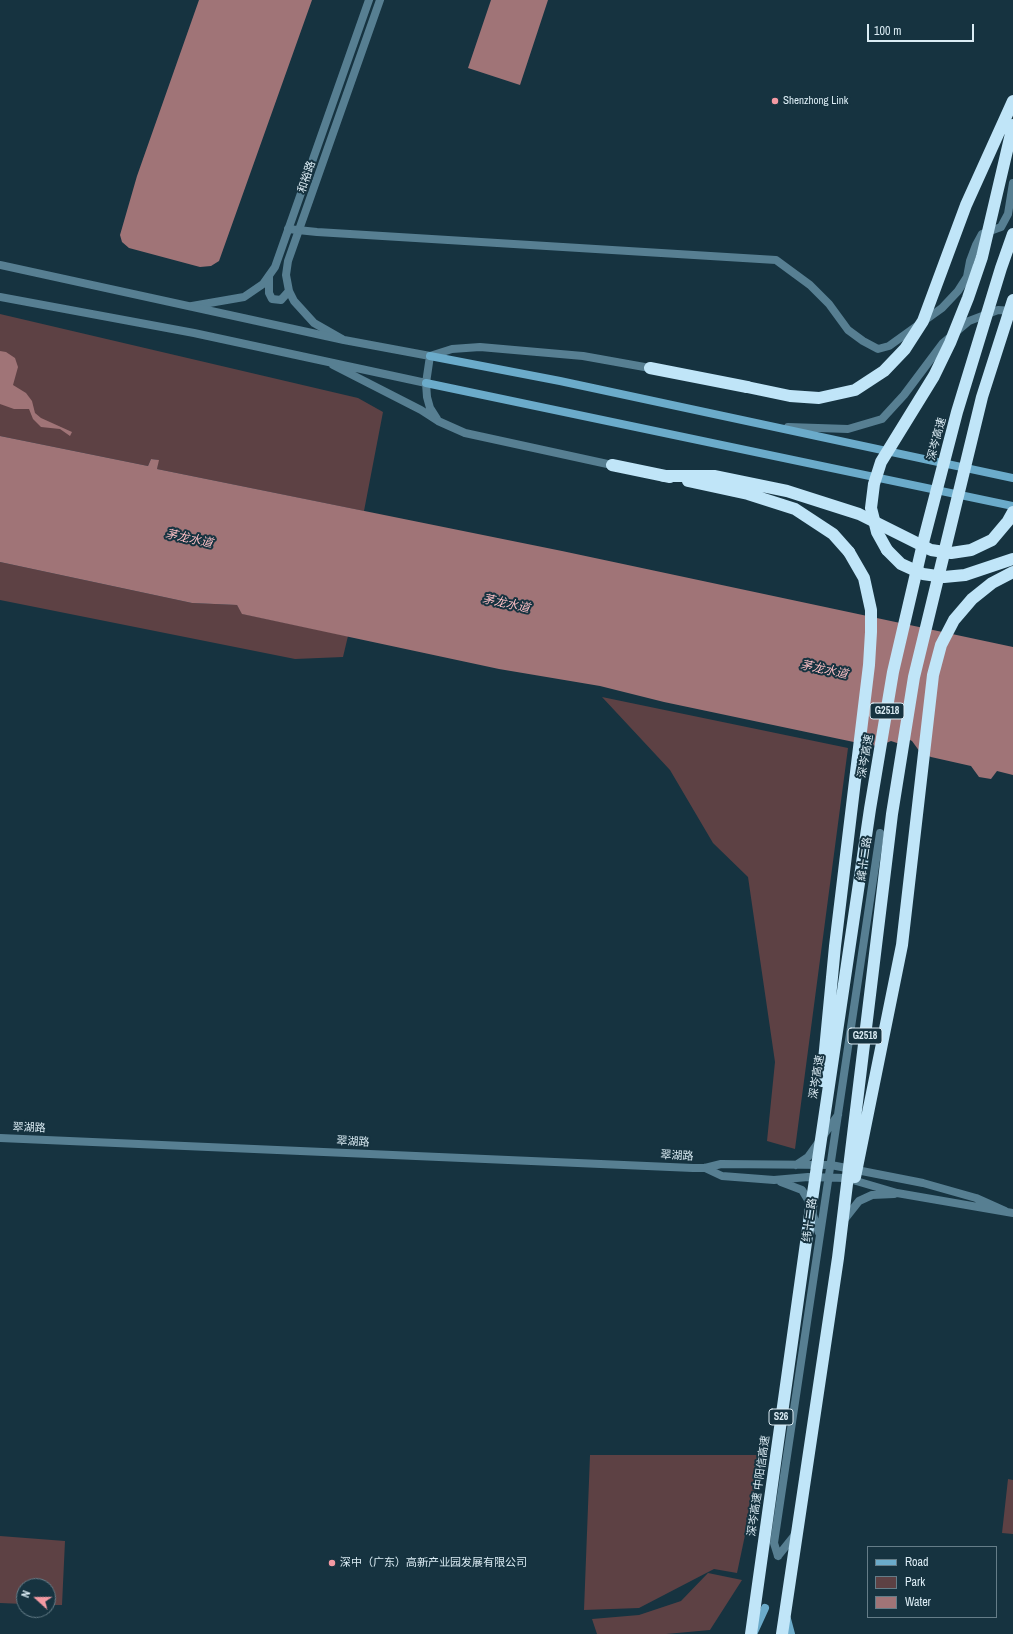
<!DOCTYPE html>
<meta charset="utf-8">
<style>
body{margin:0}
#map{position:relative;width:1013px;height:1634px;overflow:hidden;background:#163340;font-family:"Archivo Narrow",sans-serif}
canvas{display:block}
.legend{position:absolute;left:867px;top:1546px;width:130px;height:72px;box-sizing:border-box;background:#163340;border:1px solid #657d88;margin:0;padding:5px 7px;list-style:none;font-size:12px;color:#dbecf4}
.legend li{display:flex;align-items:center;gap:8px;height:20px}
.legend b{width:20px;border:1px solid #657d88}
.north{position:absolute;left:16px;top:1578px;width:40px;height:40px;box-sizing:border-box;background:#163340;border:1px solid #657d88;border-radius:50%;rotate:291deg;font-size:11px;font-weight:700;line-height:16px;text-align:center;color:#dbecf4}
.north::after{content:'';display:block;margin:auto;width:14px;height:18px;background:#f49aa3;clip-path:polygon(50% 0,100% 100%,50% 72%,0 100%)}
.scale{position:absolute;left:867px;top:24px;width:107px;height:18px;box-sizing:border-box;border:2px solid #dbecf4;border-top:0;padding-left:5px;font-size:12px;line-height:14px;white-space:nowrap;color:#dbecf4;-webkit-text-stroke:3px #163340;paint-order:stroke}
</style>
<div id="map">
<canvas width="1013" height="1634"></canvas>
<ul class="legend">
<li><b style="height:5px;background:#6babca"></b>Road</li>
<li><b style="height:11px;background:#5d4144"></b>Park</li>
<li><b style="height:11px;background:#a07477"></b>Water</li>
</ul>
<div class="north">N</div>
<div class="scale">100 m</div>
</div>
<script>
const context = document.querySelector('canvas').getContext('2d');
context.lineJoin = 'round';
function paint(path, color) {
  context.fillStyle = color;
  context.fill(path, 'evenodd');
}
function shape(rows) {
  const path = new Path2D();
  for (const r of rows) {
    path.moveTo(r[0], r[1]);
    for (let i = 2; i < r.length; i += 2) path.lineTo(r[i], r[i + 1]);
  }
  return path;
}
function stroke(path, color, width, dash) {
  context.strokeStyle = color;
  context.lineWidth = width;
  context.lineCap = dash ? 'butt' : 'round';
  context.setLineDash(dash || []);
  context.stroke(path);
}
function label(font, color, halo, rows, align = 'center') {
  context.font = font + ' "Archivo Narrow","Noto Sans SC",sans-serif';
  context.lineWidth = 4;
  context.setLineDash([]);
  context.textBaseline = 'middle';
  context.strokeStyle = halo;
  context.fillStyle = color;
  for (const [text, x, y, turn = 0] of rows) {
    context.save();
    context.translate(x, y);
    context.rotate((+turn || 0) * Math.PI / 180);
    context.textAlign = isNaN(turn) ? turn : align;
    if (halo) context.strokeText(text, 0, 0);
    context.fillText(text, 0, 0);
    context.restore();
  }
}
paint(shape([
 [0,314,358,398,383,412,364,511,157,469,158,460,151,459,148,466,0,436],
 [0,562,192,603,237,605,243,614,348,636,343,657,295,659,0,600],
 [602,697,848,748,795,1149,767,1141,775,1062,748,877,713,843,670,770],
 [590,1455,762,1455,737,1573,714,1569,639,1608,584,1610],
 [1008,1479,1013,1480,1013,1534,1002,1533],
 [0,1536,65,1541,62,1605,48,1605,48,1586,24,1586,24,1604,0,1603],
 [708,1573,742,1580,710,1630,666,1634,597,1634,592,1619,639,1615,681,1601]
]), '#5d4144');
paint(shape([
 [199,0,312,0,219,261,211,266,200,267,129,248,122,242,120,235,137,176],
 [491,0,548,0,520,85,468,68],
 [0,351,6,352,15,358,18,367,13,385,26,393,32,401,35,413,41,418,72,432,70,436,60,429,41,427,33,419,29,409,14,409,0,404],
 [0,436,148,466,151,459,159,460,157,469,562,551,1013,647,1013,775,997,771,991,779,979,777,971,766,931,757,920,752,912,741,908,739,900,744,891,741,879,746,868,745,664,702,600,686,499,669,242,614,237,605,192,603,0,562]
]), '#a07477');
stroke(shape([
 [269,277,269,293,272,299,281,300,289,291],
 [192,306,244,297,263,284,275,267,369,0],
 [342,339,314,323,294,301,289,291,286,275,288,261,380,0]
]), '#577f92', 8);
stroke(shape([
 [288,229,317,232,776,260,810,285,829,304,848,330,863,341,878,349,889,346,942,308,958,291,967,277,970,261,976,245,982,234,1001,227,1008,214,1013,183],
 [0,265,344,340,430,356,452,349,480,347,583,356,650,368],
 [0,297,194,333,426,383],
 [430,356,426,383,427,397,430,408,437,419],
 [333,365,421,410,438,421,465,433,612,465],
 [788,427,848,429,882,419,904,395,943,343,969,321,998,310,1013,311],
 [0,1138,693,1168,705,1168,721,1164,831,1165,923,1183,976,1198,1005,1211],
 [796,1165,808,1157,838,1115],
 [705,1168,722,1176,774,1180,808,1177,846,1178,897,1193,1013,1213],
 [781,1182,802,1190,808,1200,819,1233],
 [844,1220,859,1201,872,1195,894,1194],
 [778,1556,774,1543,880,833],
 [778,1556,794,1536,795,1533]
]), '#577f92', 8);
stroke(shape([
 [430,356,560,381,1013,478],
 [426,383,1013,506],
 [787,1619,791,1634],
 [754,1632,765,1608]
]), '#6babca', 8);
stroke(shape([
 [650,368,747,387],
 [612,465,670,477],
 [663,476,714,476,787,491,859,514,931,550,951,553,971,550,992,540,1008,521,1013,512],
 [688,481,748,494,795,509,833,534,849,552],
 [887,550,901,564,923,574,944,577,965,575,1013,559]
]), '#c0e5f8', 12);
stroke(shape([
 [747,387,790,396,819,398,855,390,884,371,905,349,923,321,966,205,1013,101],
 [887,550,877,532,871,508,874,484,881,462,934,376,950,343,968,298,982,257,1013,125],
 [822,1081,835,946,869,665,871,632,871,610,864,578,849,552],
 [855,1177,902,945,933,675,941,645,954,620,972,599,992,583,1013,572],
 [751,1634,812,1200,870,809,893,672,924,539,957,412,1001,268,1013,234],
 [782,1634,838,1258,892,814,914,677,982,397,1013,300]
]), '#c0e5f8', 12);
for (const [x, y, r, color] of [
 [775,101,4,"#f49aa3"],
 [332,1563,4,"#f49aa3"]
]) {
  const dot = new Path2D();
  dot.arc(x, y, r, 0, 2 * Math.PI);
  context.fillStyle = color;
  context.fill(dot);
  stroke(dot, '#163340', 1.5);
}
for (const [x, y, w] of [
 [887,711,34],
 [865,1036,34],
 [781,1417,24]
]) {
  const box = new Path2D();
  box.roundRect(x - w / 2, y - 8, w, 16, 3);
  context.fillStyle = '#163340';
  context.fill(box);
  stroke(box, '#dbecf4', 1);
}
label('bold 10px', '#dbecf4', null, [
 ["G2518",887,711],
 ["G2518",865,1036],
 ["S26",781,1417]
]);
label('11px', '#dbecf4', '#163340', [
 ["Shenzhong Link",783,101],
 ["深中（广东）高新产业园发展有限公司",340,1563]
], 'left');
label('11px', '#dbecf4', '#163340', [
 ["和裕路",307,177,-71],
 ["深岑高速",937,439,-75],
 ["深岑高速",866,756,-80],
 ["緯十二路",865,859,-82],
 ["深岑高速",817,1077,-81],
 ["翠湖路",29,1128,2],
 ["翠湖路",353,1142,3],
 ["翠湖路",677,1156,3],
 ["纬十二路",810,1220,-82],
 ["深岑高速 中阳信高速",759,1486,-82]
]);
label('italic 12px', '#f9bdc2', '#163340', [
 ["茅龙水道",189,539,12],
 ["茅龙水道",506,604,12],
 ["茅龙水道",824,670,12]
]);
</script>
